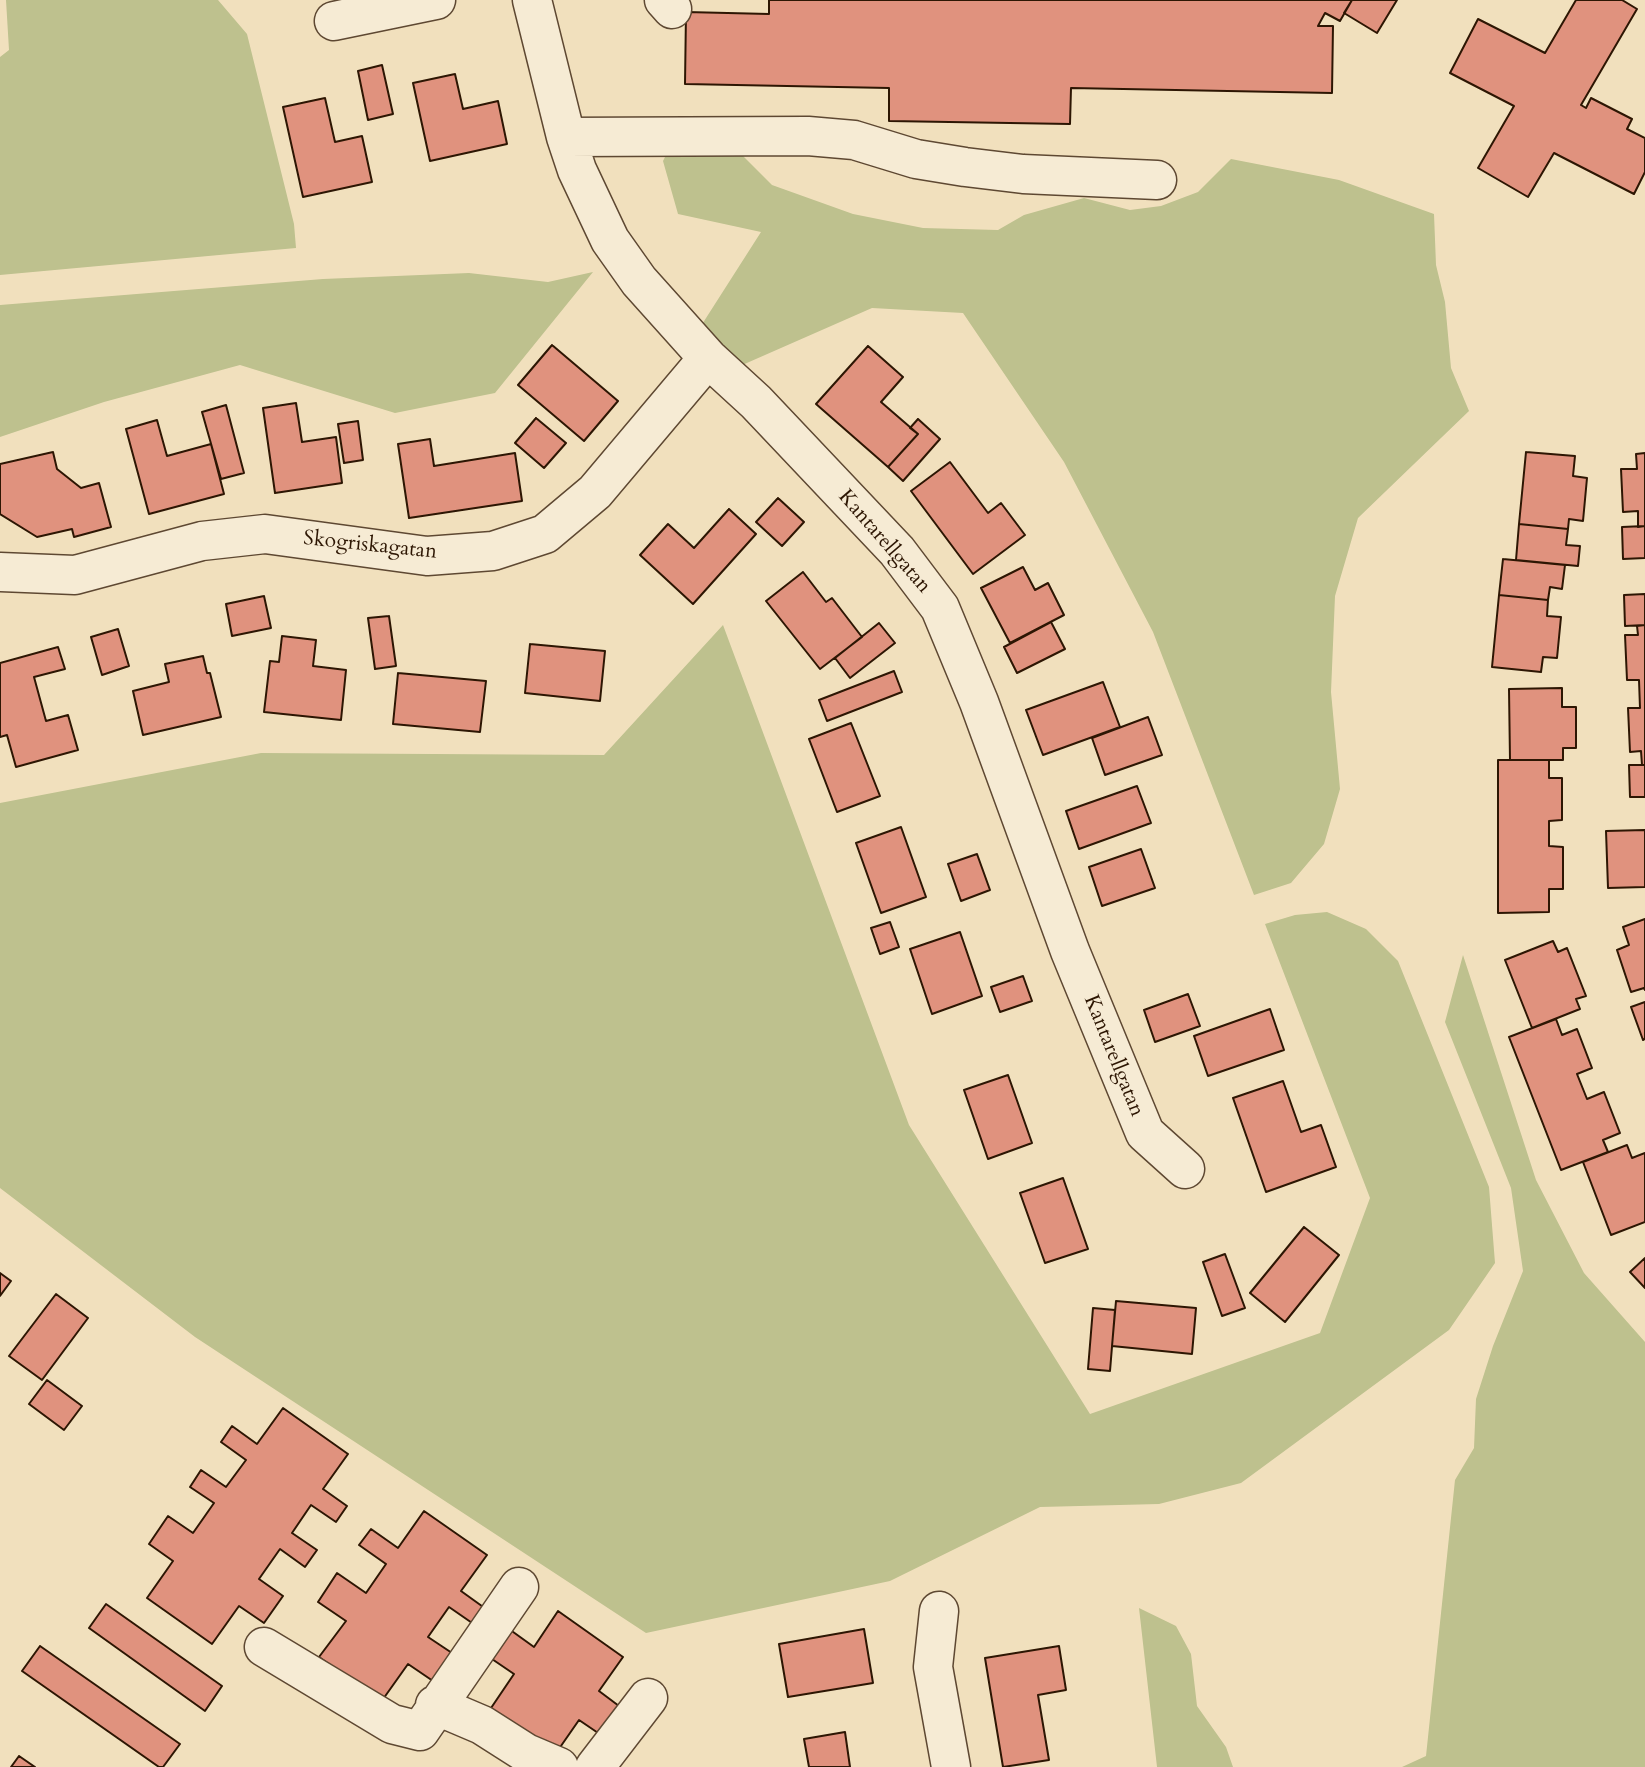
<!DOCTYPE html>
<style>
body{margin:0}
canvas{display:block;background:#f1e0bd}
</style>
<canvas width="1645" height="1767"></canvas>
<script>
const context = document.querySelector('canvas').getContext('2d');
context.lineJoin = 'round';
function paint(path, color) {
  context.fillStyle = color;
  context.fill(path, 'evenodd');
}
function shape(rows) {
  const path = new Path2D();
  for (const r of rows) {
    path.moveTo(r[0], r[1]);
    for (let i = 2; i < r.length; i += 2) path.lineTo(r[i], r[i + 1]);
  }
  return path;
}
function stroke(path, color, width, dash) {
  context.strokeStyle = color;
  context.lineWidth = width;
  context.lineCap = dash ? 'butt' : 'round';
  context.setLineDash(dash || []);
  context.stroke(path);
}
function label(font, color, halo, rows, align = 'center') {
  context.font = font + ' Cardo,serif';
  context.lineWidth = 5;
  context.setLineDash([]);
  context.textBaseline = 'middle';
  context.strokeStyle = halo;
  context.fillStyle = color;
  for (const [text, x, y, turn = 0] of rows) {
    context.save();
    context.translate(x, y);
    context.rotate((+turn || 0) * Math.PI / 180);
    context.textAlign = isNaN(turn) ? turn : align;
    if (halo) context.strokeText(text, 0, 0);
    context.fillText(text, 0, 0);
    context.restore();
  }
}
paint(shape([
 [6,0,218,0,247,34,294,224,296,248,0,275,0,57,9,50],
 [671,145,741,154,772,185,853,214,923,228,998,230,1024,215,1084,198,1130,210,1161,206,1198,192,1231,159,1339,180,1434,214,1436,265,1445,302,1451,368,1469,411,1358,518,1335,596,1331,692,1340,789,1324,844,1291,883,1254,895,1153,632,1064,462,963,313,872,308,740,366,699,329,761,232,678,214,663,161],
 [593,272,495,393,395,413,240,365,104,402,0,437,0,305,323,279,469,273,548,282],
 [723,625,909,1125,1090,1414,1320,1333,1370,1198,1265,924,1295,915,1327,912,1366,929,1398,961,1489,1187,1495,1263,1449,1330,1241,1483,1159,1504,1040,1507,890,1581,646,1633,195,1337,0,1188,0,803,261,753,604,755],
 [1463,955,1536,1180,1584,1273,1645,1342,1645,1767,1402,1767,1426,1756,1455,1480,1474,1448,1476,1399,1493,1346,1523,1271,1511,1188,1445,1022],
 [1139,1608,1176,1626,1191,1654,1197,1706,1226,1747,1233,1767,1157,1767]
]), '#bec18e');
const building = shape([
 [769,0,1352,0,1340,21,1325,13,1318,26,1333,26,1332,93,1071,88,1070,124,889,121,889,88,685,84,686,12,769,14,769,0],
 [1352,0,1397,0,1377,33,1344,13,1352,0],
 [1576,0,1622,0,1637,9,1581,105,1586,108,1591,98,1632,119,1627,129,1645,138,1645,172,1634,194,1554,153,1528,197,1478,168,1514,106,1450,73,1478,19,1545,53,1576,0],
 [382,65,393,114,368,120,358,71,382,65],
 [455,74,463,109,498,101,507,144,430,161,413,83,455,74],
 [325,98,335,142,362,136,372,182,303,197,283,107,325,98],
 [552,345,618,401,584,441,518,385,552,345],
 [868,346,903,377,881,402,918,434,888,467,816,404,868,346],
 [296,403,302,442,336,437,342,483,275,493,263,408,296,403],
 [226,405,244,473,221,479,202,412,226,405],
 [536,418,566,443,544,468,515,443,536,418],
 [918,419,940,439,903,481,888,467,918,434,910,428,918,419],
 [157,420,167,456,211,444,224,494,149,514,126,429,157,420],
 [358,421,363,460,344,463,338,424,358,421],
 [430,439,434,466,515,453,522,501,409,518,398,444,430,439],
 [53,452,57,469,81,488,99,483,111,527,74,537,72,529,37,537,0,514,0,464,53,452],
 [1526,452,1575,456,1573,476,1587,478,1583,521,1569,519,1568,529,1519,524,1526,452],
 [1645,453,1645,526,1638,527,1638,511,1623,512,1621,469,1637,469,1636,454,1645,453],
 [950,462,988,513,1001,503,1025,535,973,574,911,491,950,462],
 [778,498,804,522,782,546,756,522,778,498],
 [729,509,756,534,693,604,640,555,668,524,694,548,729,509],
 [1519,524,1568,529,1566,545,1580,546,1578,566,1516,560,1519,524],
 [1645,526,1645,558,1623,559,1622,527,1645,526],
 [1503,559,1565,565,1562,589,1550,587,1548,600,1499,595,1503,559],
 [1023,567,1035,590,1048,583,1064,615,1010,643,981,588,1023,567],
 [803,572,826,602,832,598,862,637,820,669,766,601,803,572],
 [1645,594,1645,625,1625,626,1624,595,1645,594],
 [1499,595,1548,600,1547,616,1561,617,1557,658,1543,657,1541,672,1492,667,1499,595],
 [264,596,271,628,232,636,226,604,264,596],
 [389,616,396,666,375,669,368,618,389,616],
 [1051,622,1065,649,1017,673,1004,647,1051,622],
 [879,623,895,643,850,678,835,658,879,623],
 [1645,625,1645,765,1642,765,1641,751,1630,752,1628,708,1640,708,1639,680,1627,680,1625,635,1638,635,1637,626,1645,625],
 [118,629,129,666,102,675,91,637,118,629],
 [282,636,316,640,313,666,346,670,341,720,264,712,270,661,279,662,282,636],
 [530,644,605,651,600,701,525,693,530,644],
 [58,647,65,669,34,677,46,721,68,715,78,750,16,767,7,735,0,737,0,663,58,647],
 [203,656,207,673,210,673,221,717,143,735,133,691,169,682,165,664,203,656],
 [894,671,902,692,827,721,819,700,894,671],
 [398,673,486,681,480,732,393,724,398,673],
 [1103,682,1120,727,1043,755,1026,710,1103,682],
 [1562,688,1562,707,1576,707,1576,748,1563,748,1563,760,1510,760,1509,689,1562,688],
 [1148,717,1162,755,1105,775,1092,738,1148,717],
 [851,723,880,796,837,812,809,739,851,723],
 [1498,760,1549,760,1549,778,1562,778,1562,820,1549,821,1549,846,1563,847,1563,889,1549,889,1549,912,1498,913,1498,760],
 [1629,765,1645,765,1645,797,1630,797,1629,765],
 [1137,786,1151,823,1079,849,1066,811,1137,786],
 [901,827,926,897,881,913,856,843,901,827],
 [1645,830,1645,887,1608,888,1606,831,1645,830],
 [1141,849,1155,888,1102,906,1089,867,1141,849],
 [977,854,990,890,961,901,948,864,977,854],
 [1645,919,1645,990,1644,988,1631,992,1617,950,1629,945,1623,927,1645,919],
 [890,922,899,947,880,954,871,928,890,922],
 [960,932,982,996,932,1014,910,949,960,932],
 [1553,941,1558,952,1567,948,1586,996,1576,999,1580,1009,1532,1028,1505,960,1553,941],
 [1023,976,1032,1001,1000,1012,991,987,1023,976],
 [1188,994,1200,1026,1155,1042,1144,1010,1188,994],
 [1645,1002,1645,1039,1643,1040,1631,1007,1645,1002],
 [1270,1009,1284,1050,1208,1076,1194,1036,1270,1009],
 [1556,1019,1562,1035,1577,1029,1592,1068,1577,1074,1587,1099,1604,1092,1620,1133,1603,1140,1608,1152,1561,1170,1509,1037,1556,1019],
 [1008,1075,1032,1143,988,1159,964,1090,1008,1075],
 [1283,1081,1301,1132,1321,1125,1336,1167,1266,1192,1233,1098,1283,1081],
 [1627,1145,1632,1158,1645,1153,1645,1222,1611,1235,1583,1162,1627,1145],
 [1063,1178,1088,1249,1045,1263,1020,1193,1063,1178],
 [1304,1227,1339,1255,1285,1322,1250,1293,1304,1227],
 [1225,1254,1245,1308,1222,1316,1203,1262,1225,1254],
 [1645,1258,1645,1288,1630,1272,1645,1258],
 [0,1273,11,1281,0,1296,0,1273],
 [56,1294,88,1318,42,1380,9,1356,56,1294],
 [1116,1301,1196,1308,1192,1354,1112,1346,1116,1301],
 [1093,1308,1115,1310,1110,1371,1088,1369,1093,1308],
 [47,1380,82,1406,64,1430,29,1404,47,1380],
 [283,1408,348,1454,323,1489,347,1506,336,1522,311,1505,292,1533,317,1550,305,1567,280,1549,259,1579,283,1596,264,1623,239,1606,212,1644,147,1598,173,1561,149,1544,168,1516,193,1533,214,1503,190,1487,201,1470,226,1487,246,1460,221,1442,232,1426,257,1444,283,1408],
 [424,1511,487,1555,461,1591,486,1609,475,1625,449,1607,428,1637,452,1653,433,1681,408,1664,381,1702,319,1657,346,1621,318,1602,337,1573,366,1593,386,1564,359,1545,371,1529,398,1548,424,1511],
 [106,1604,222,1686,205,1711,89,1628,106,1604],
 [558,1611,623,1657,599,1691,623,1709,604,1737,579,1720,554,1756,489,1711,514,1674,489,1657,509,1629,534,1647,558,1611],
 [864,1629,873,1683,788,1697,779,1644,864,1629],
 [40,1646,180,1744,163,1767,159,1767,22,1671,40,1646],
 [1059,1646,1066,1690,1038,1695,1049,1760,1003,1767,985,1658,1059,1646],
 [845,1732,850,1767,809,1767,804,1739,845,1732],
 [19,1756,35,1767,11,1767,19,1756]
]);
paint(building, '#e0927e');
stroke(building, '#2d1603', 2);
const minor = shape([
 [532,0,566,137,577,170,610,240,639,281,708,358,756,402,897,551,940,608,979,702,1070,951,1145,1133,1185,1169],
 [664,0,672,9],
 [334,21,436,0],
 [566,137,808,136,854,140,916,159,965,167,1023,174,1157,180],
 [0,572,75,575,202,541,265,534,427,556,493,551,545,534,595,492,708,358],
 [939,1611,933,1667,951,1767],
 [264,1647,392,1724,420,1731,519,1587],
 [435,1705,482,1725,526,1753,559,1767],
 [595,1767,648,1698]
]);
stroke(minor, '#5e4832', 41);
stroke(minor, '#f6ebd4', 38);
label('21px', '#2d1603', '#f6ebd4', [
 ["Kantarellgatan",884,542,49],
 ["Skogriskagatan",370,546,6],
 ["Kantarellgatan",1113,1056,68]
]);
</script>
